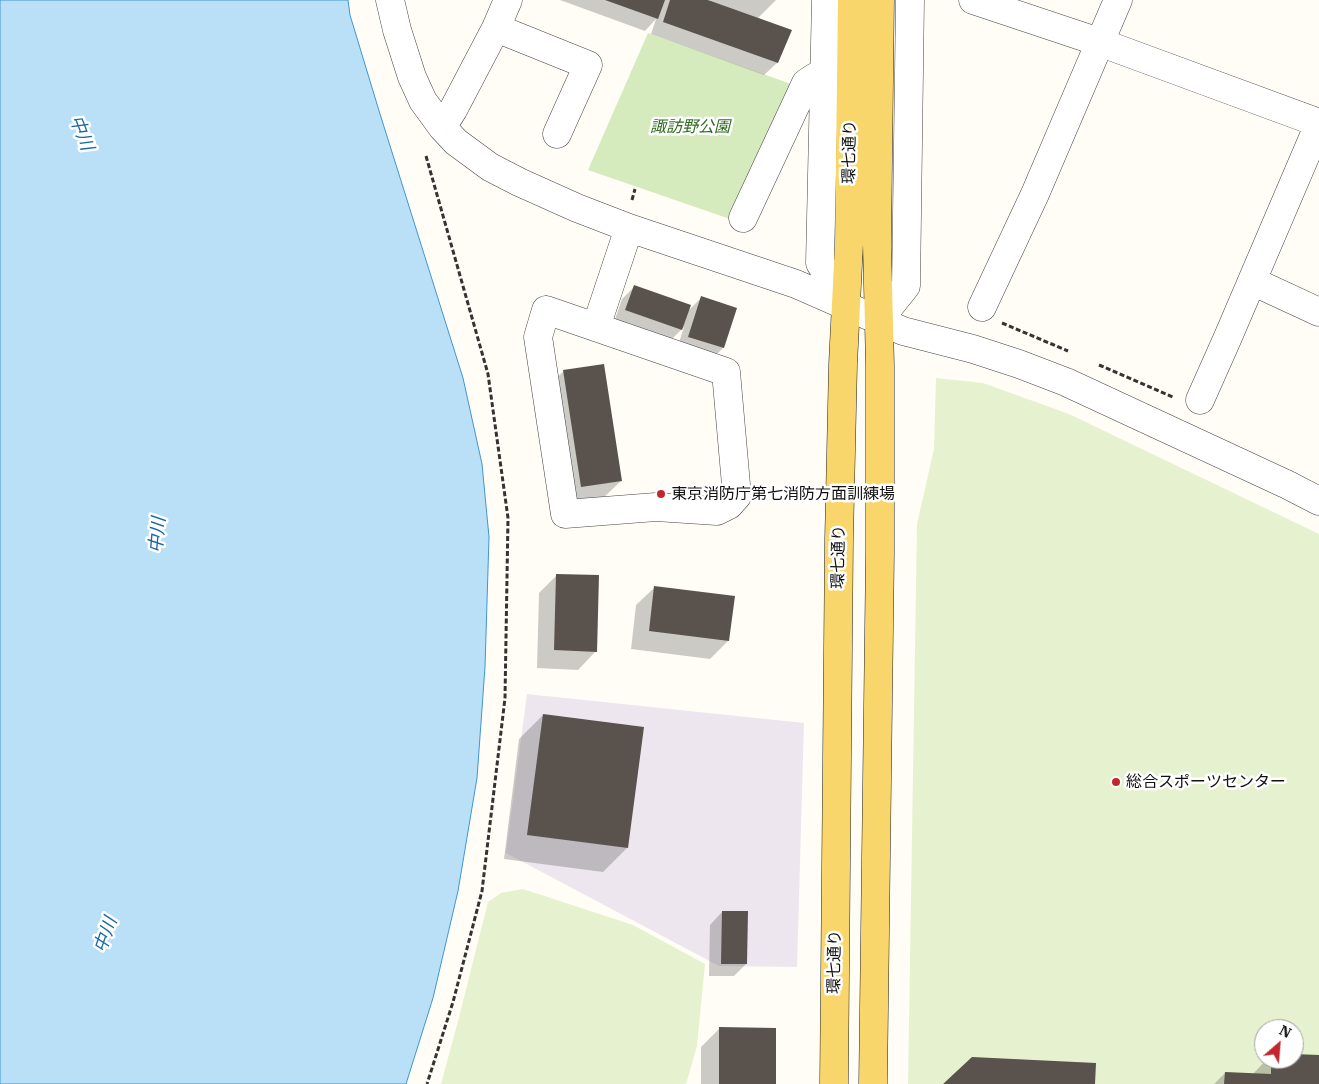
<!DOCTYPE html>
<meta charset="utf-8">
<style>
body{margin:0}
#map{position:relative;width:1319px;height:1084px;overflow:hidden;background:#fffdf5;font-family:"IBM Plex Serif",serif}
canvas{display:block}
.north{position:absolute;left:1254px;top:1019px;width:50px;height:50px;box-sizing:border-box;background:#fff;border:1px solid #a0a0a0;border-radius:50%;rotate:27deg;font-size:14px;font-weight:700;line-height:20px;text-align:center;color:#111}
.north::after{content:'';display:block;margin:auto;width:18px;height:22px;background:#c4262e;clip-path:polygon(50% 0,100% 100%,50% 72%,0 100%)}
</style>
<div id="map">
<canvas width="1319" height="1084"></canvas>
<div class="north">N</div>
</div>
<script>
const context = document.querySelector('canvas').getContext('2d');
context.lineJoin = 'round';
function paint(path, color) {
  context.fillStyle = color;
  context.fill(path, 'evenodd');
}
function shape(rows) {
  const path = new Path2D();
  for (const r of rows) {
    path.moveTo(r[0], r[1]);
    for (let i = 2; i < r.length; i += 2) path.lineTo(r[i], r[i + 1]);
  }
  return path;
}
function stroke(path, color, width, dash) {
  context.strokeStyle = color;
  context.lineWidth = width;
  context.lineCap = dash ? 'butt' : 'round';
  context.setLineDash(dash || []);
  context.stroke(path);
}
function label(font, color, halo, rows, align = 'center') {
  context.font = font + ' "IBM Plex Serif","Noto Sans JP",serif';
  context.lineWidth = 5;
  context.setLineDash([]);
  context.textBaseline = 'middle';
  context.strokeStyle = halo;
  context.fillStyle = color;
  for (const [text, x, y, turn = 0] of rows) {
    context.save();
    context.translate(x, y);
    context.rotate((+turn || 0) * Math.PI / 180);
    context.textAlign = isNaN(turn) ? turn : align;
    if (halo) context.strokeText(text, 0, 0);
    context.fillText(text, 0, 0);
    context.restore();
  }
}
paint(shape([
 [527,694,804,723,797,967,719,966,506,853]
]), '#eee6ef');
paint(shape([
 [648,33,791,84,730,219,588,170]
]), '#d5ebbd');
paint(shape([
 [936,378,983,383,1069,414,1319,534,1319,1084,908,1084,917,524,934,449],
 [1264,1029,1294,1029,1294,1059,1264,1059],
 [523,889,633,925,705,964,697,1046,686,1084,441,1084,458,1021,488,902,501,893]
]), '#e6f2cf');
const water = shape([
 [0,0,348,0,350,15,380,114,463,378,482,464,489,537,485,667,477,778,458,891,433,998,406,1084,0,1084,0,0]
]);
paint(water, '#b9e0f7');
stroke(water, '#3f96cf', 1);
paint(shape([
 [560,0,705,0,710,2,710,0,776,0,757,19,790,31,777,63,764,75,651,34,656,19,645,31],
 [634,287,687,312,702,297,736,309,723,348,711,360,677,349,684,327,669,342,614,322,622,299],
 [564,371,621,481,602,499,563,505,545,389],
 [557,575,596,651,578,670,537,668,539,593],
 [655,587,728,641,710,659,631,649,636,605],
 [543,715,627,848,603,872,504,859,519,739],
 [722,912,746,964,734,976,709,976,710,925],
 [720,1028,775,1084,701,1084,701,1047],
 [1294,1055,1319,1056,1319,1084,1214,1084,1225,1073,1252,1075,1267,1059,1294,1059]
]), '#0003');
paint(shape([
 [605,0,665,0,658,19],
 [670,0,708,0,792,30,778,63,663,22],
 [634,285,691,305,682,330,625,310],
 [701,296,737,308,724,348,688,337],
 [604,364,622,481,581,487,563,370],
 [556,574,599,575,597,652,554,650],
 [654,586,735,596,729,641,649,631],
 [543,714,644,727,628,848,527,835],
 [722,911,748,911,747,964,721,964],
 [719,1027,776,1028,776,1084,719,1084],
 [1294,1054,1319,1055,1319,1084,1224,1084,1225,1072,1271,1074,1271,1059,1294,1059],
 [972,1057,1096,1063,1095,1084,943,1084]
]), '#5a524d');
const minor = shape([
 [390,0,397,30,412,77,423,101,442,127,456,142,490,167,519,182,577,208,629,228,796,284,903,331,973,349,1019,364,1066,382,1288,485,1319,501],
 [826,0,820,263,846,307],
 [973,0,1099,42,1319,123],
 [496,28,588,65,557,134],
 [442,127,453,110,496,28,508,0],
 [743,218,806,83,815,77,824,77],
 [1252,281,1319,312],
 [982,307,1035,194,1118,0],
 [546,310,726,372,737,496,729,505,717,511,656,507,565,514,538,337,546,310],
 [878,321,906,286,910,0],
 [596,327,629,228],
 [1200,400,1228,337,1319,124]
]);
const major = shape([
 [834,1084,839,539,843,364,849,244,852,0],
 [873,1084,880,553,880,366,877,245,880,0]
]);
stroke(minor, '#444', 29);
stroke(major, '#222', 29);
stroke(shape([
 [426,156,488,374,508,518,505,698,482,891,453,1002,427,1084],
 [632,200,635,189],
 [1002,323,1068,351],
 [1099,365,1173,397]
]), '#333', 3, [5, 2.5]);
stroke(minor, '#fff', 28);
stroke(major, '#f9d66b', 28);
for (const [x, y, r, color] of [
 [661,494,5,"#c4262e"],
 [1116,782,5,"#c4262e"]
]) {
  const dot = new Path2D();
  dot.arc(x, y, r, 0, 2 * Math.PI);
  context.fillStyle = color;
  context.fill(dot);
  stroke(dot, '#fff', 2);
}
label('italic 16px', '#2f6b1f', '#fff', [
 ["諏訪野公園",690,127]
]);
label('16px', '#111', '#fff', [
 ["環七通り",850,152,-89],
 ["環七通り",839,557,-89],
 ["環七通り",835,962,-89]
]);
label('16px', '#111', '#fff', [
 ["東京消防庁第七消防方面訓練場",671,494],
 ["総合スポーツセンター",1126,782]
], 'left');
label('italic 18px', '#1768a6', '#fff', [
 ["中川",81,133,69],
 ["中川",158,535,-85],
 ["中川",106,935,-71]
]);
</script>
